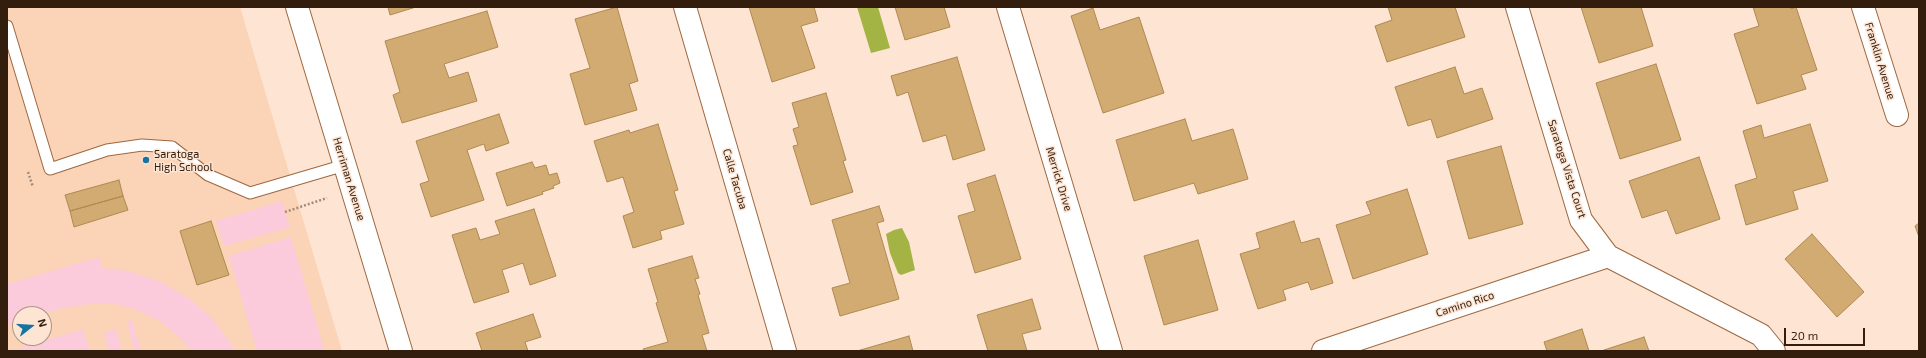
<!DOCTYPE html>
<style>
body{margin:0}
#map{position:relative;width:1926px;height:358px;overflow:hidden;background:#fde4d3;font-family:"Exo 2",sans-serif}
canvas{display:block}
.frame{position:absolute;inset:0;border:8px solid #331e0d;pointer-events:none}
.north{position:absolute;left:12px;top:306px;width:40px;height:40px;box-sizing:border-box;background:#fde4d3;border:1px solid #ac9584;border-radius:50%;rotate:73deg;font-size:11px;font-weight:700;line-height:16px;text-align:center;color:#331e0d}
.north::after{content:'';display:block;margin:auto;width:14px;height:18px;background:#1774a2;clip-path:polygon(50% 0,100% 100%,50% 72%,0 100%)}
.scale{position:absolute;left:1784px;top:328px;width:81px;height:18px;box-sizing:border-box;border:2px solid #331e0d;border-top:0;padding-left:5px;font-size:12px;line-height:14px;white-space:nowrap;color:#331e0d;-webkit-text-stroke:3px #fde4d3;paint-order:stroke}
</style>
<div id="map">
<canvas width="1926" height="358"></canvas>
<div class="frame"></div>
<div class="north">N</div>
<div class="scale">20 m</div>
</div>
<script>
const context = document.querySelector('canvas').getContext('2d');
context.lineJoin = 'round';
function paint(path, color) {
  context.fillStyle = color;
  context.fill(path, 'evenodd');
}
function shape(rows) {
  const path = new Path2D();
  for (const r of rows) {
    path.moveTo(r[0], r[1]);
    for (let i = 2; i < r.length; i += 2) path.lineTo(r[i], r[i + 1]);
  }
  return path;
}
function stroke(path, color, width, dash) {
  context.strokeStyle = color;
  context.lineWidth = width;
  context.lineCap = dash ? 'butt' : 'round';
  context.setLineDash(dash || []);
  context.stroke(path);
}
function label(font, color, halo, rows, align = 'center') {
  context.font = font + ' "Exo 2",sans-serif';
  context.lineWidth = 3;
  context.setLineDash([]);
  context.textBaseline = 'middle';
  context.strokeStyle = halo;
  context.fillStyle = color;
  for (const [text, x, y, turn = 0] of rows) {
    context.save();
    context.translate(x, y);
    context.rotate((+turn || 0) * Math.PI / 180);
    context.textAlign = isNaN(turn) ? turn : align;
    if (halo) context.strokeText(text, 0, 0);
    context.fillText(text, 0, 0);
    context.restore();
  }
}
paint(shape([
 [7,7,240,7,342,351,7,351],
 [20,314,44,314,44,338,20,338]
]), '#fbd3b7');
paint(shape([
 [282,201,290,227,224,246,216,221],
 [291,237,324,349,316,351,257,351,229,256],
 [99,257,102,268,128,271,159,281,187,297,212,318,231,343,235,351,192,351,181,339,160,321,134,309,115,304,97,303,63,308,41,314,20,314,20,320,7,324,7,284],
 [132,320,141,351,135,351,127,322],
 [83,329,90,351,10,351],
 [116,329,122,351,109,351,104,333]
]), '#fbcbdb');
paint(shape([
 [857,7,878,7,890,48,871,53],
 [902,228,909,242,915,270,901,275,898,273,890,253,886,234,894,230]
]), '#a3b344');
const building = shape([
 [388,7,416,7,390,15,388,7],
 [617,7,638,81,629,84,637,110,585,125,570,74,590,68,575,19,617,7],
 [749,7,814,7,818,21,801,26,815,68,772,82,749,7],
 [895,7,944,7,950,27,905,40,895,7],
 [1388,7,1455,7,1465,37,1387,62,1375,26,1392,20,1388,7],
 [1581,7,1641,7,1653,46,1599,63,1581,7],
 [1753,7,1790,7,1791,9,1796,7,1817,70,1801,75,1806,89,1757,104,1734,34,1759,26,1753,7],
 [1093,8,1100,30,1139,17,1164,93,1103,113,1071,16,1093,8],
 [487,11,498,47,444,64,449,78,468,72,477,101,402,123,393,95,400,92,385,41,487,11],
 [957,57,985,150,953,160,946,135,923,142,908,92,897,96,891,76,957,57],
 [1656,64,1681,140,1620,159,1596,83,1656,64],
 [1455,67,1464,94,1482,88,1493,119,1437,138,1431,119,1408,126,1395,87,1455,67],
 [826,93,846,160,843,161,853,192,811,205,793,146,798,145,793,129,799,127,792,103,826,93],
 [499,114,509,143,486,151,484,144,467,150,484,200,431,217,420,184,429,181,416,141,499,114],
 [1185,119,1192,141,1233,129,1248,179,1198,194,1194,183,1134,201,1116,140,1185,119],
 [658,124,678,190,674,191,684,224,660,231,662,239,633,248,623,216,634,212,623,177,607,182,594,141,629,130,630,133,658,124],
 [1810,124,1828,181,1793,191,1798,209,1746,225,1735,185,1757,178,1743,131,1761,125,1764,138,1810,124],
 [1501,146,1523,224,1469,239,1447,161,1501,146],
 [1699,157,1720,219,1676,234,1667,210,1642,218,1629,181,1699,157],
 [532,162,535,168,546,165,549,175,557,173,560,183,553,186,554,188,542,192,543,194,507,206,496,173,532,162],
 [995,175,1021,259,975,273,958,216,975,211,967,184,995,175],
 [119,180,123,196,70,211,65,195,119,180],
 [1407,189,1428,254,1353,279,1336,225,1371,214,1366,202,1407,189],
 [123,196,128,210,74,227,70,211,123,196],
 [879,206,884,221,877,223,899,299,840,316,832,288,850,283,832,220,879,206],
 [534,209,556,276,530,285,523,263,502,270,509,292,474,303,452,235,476,228,480,240,500,234,495,221,534,209],
 [211,221,229,275,197,285,180,231,211,221],
 [1294,221,1301,243,1319,238,1333,283,1311,290,1308,282,1283,290,1286,300,1258,309,1240,254,1260,248,1256,233,1294,221],
 [1919,223,1919,237,1915,226,1919,223],
 [1812,234,1864,292,1837,317,1785,259,1812,234],
 [1198,240,1218,310,1164,325,1144,256,1198,240],
 [692,256,699,278,695,279,700,294,698,295,709,333,702,335,707,351,644,351,643,349,668,342,656,303,658,302,648,269,692,256],
 [1032,299,1041,329,1022,334,1027,351,988,351,977,315,1032,299],
 [533,314,541,337,525,342,528,351,482,351,476,333,533,314],
 [1582,329,1589,351,1547,351,1544,342,1582,329],
 [909,336,913,351,857,351,909,336],
 [1644,337,1649,351,1601,351,1644,337]
]);
paint(building, '#d2ab72');
stroke(building, '#af8950', 1);
const service = shape([
 [7,26,50,169,107,150,142,145,172,147,208,175,250,193,345,165]
]);
const minor = shape([
 [685,7,785,351],
 [1008,7,1111,351],
 [1517,7,1581,220,1608,256,1761,335,1774,351],
 [1863,7,1897,115],
 [1323,351,1608,256]
]);
const tertiary = shape([
 [297,7,401,351]
]);
stroke(service, '#9d6840', 13);
stroke(minor, '#9d6840', 24);
stroke(tertiary, '#9d6840', 24);
stroke(shape([
 [28,172,33,187],
 [285,212,327,198]
]), '#a28b7a', 2.5, [2, 2]);
stroke(service, '#fff', 11);
stroke(minor, '#fff', 22);
stroke(tertiary, '#fff', 22);
for (const [x, y, r, color] of [
 [146,160,4,"#1774a2"]
]) {
  const dot = new Path2D();
  dot.arc(x, y, r, 0, 2 * Math.PI);
  context.fillStyle = color;
  context.fill(dot);
  stroke(dot, '#fde4d3', 1.5);
}
label('11px', '#331e0d', '#fde4d3', [
 ["Franklin Avenue",1880,61,73],
 ["Saratoga Vista Court",1567,169,72],
 ["Herriman Avenue",349,179,73],
 ["Calle Tacuba",735,179,74],
 ["Merrick Drive",1059,179,73],
 ["Camino Rico",1465,304,-18]
]);
label('11px', '#331e0d', '#fde4d3', [
 ["Saratoga",154,154],
 ["High School",154,167]
], 'left');
</script>
